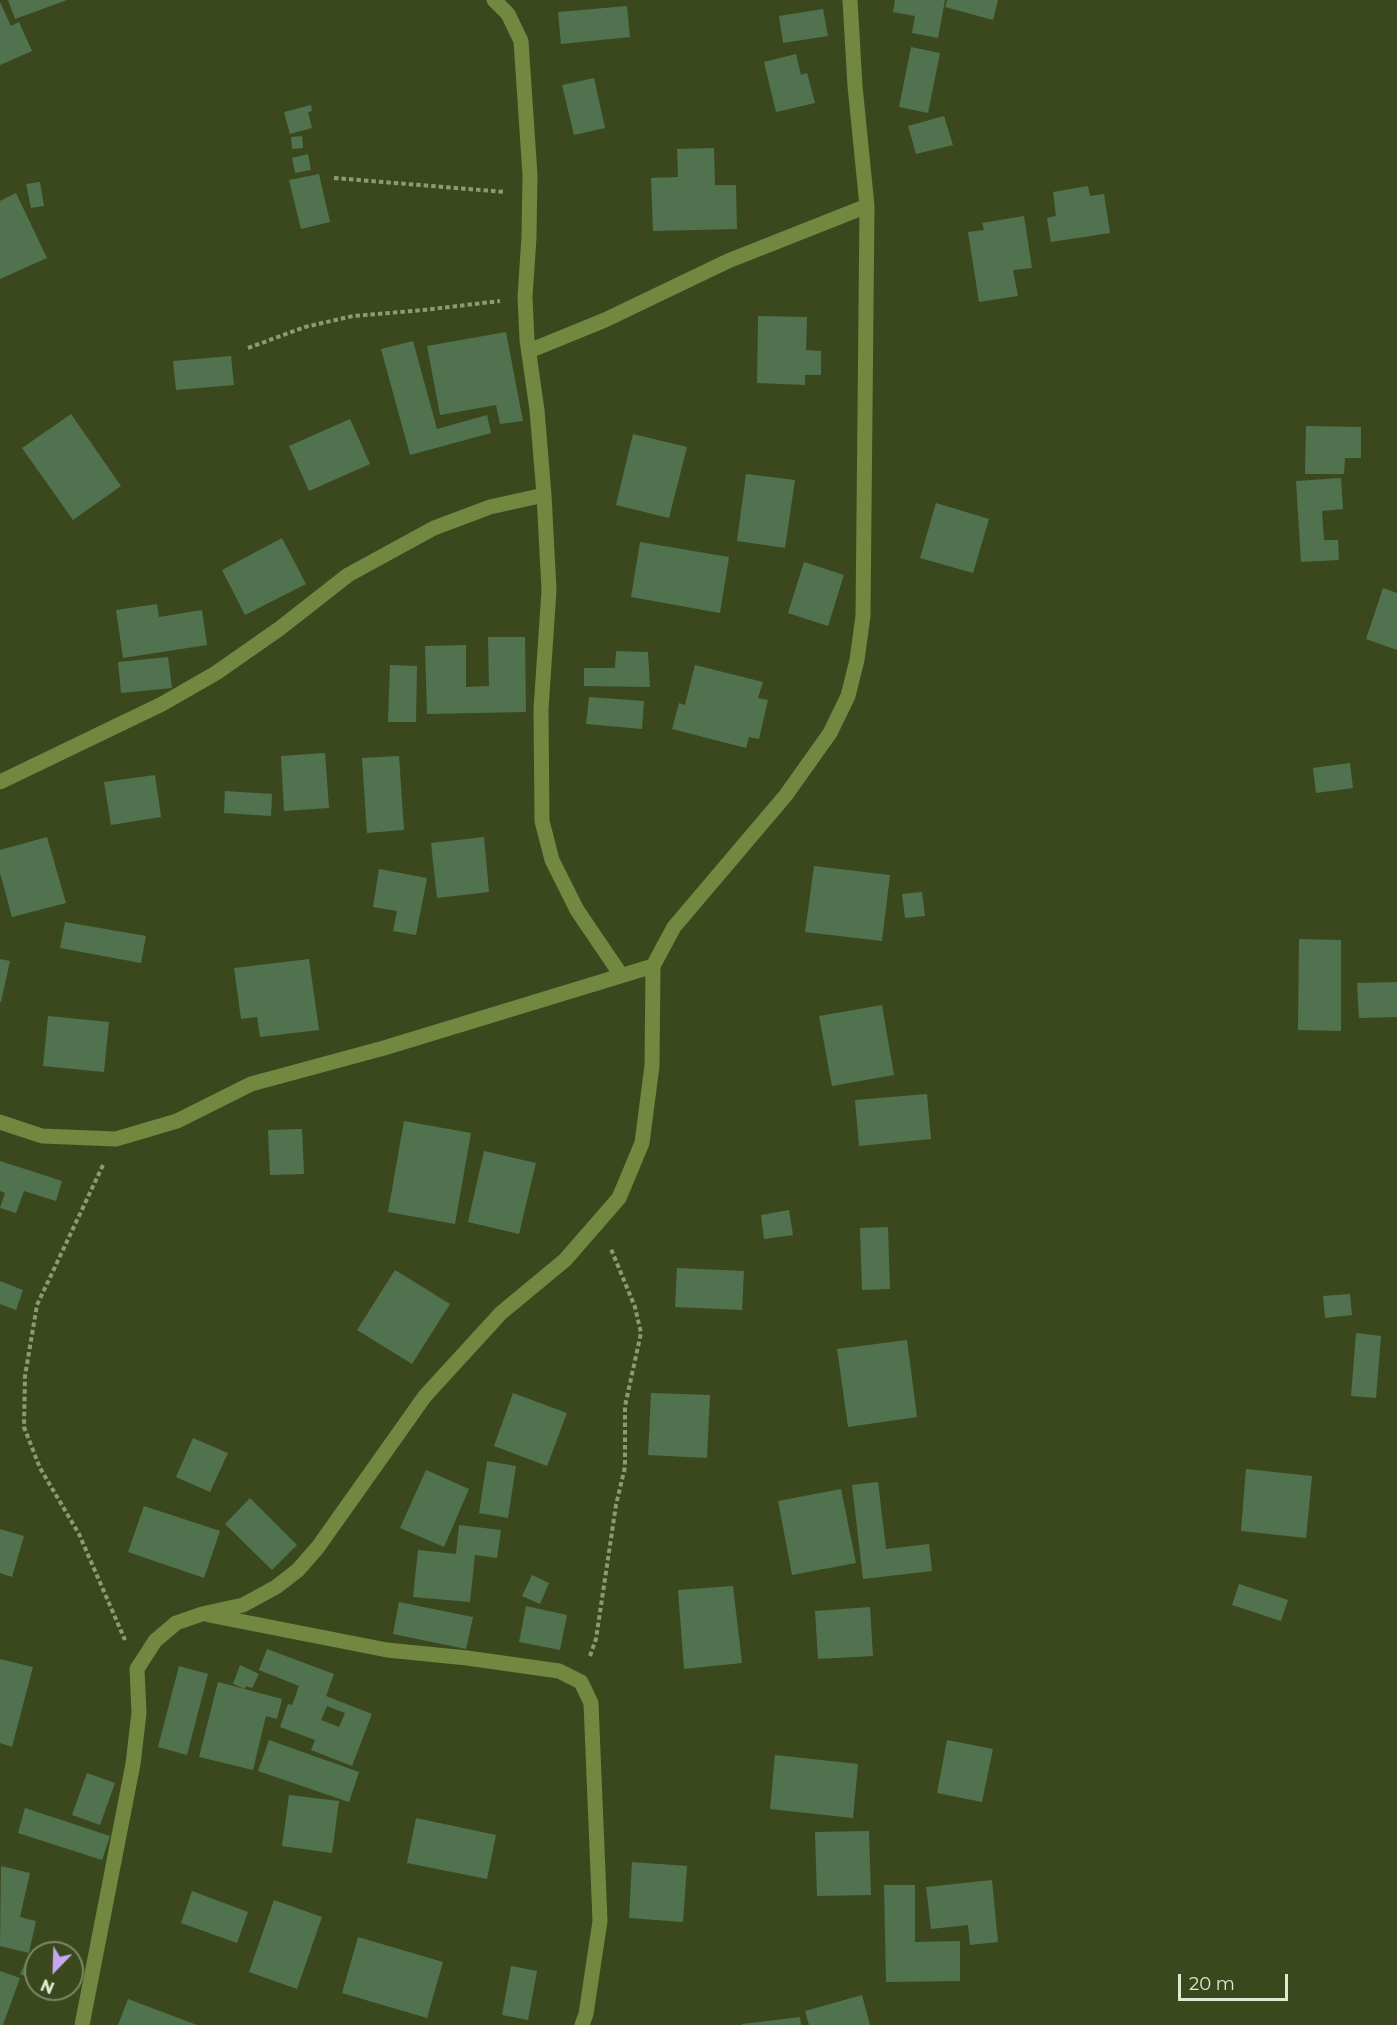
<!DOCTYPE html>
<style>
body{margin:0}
#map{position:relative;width:1397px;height:2025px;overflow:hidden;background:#3b481d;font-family:Montserrat,sans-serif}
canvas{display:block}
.north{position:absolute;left:24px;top:1941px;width:60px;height:60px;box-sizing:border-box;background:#3b481d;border:2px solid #7d8865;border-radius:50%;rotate:203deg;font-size:16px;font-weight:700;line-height:24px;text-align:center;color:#dfe8d0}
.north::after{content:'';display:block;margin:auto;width:21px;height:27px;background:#c5a6f0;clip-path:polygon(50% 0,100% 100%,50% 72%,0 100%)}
.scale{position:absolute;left:1178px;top:1974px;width:110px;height:27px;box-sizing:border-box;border:3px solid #dfe8d0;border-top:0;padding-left:8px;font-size:18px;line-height:21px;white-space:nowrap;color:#dfe8d0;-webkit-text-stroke:4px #3b481d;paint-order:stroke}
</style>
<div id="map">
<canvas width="1397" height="2025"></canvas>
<div class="north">N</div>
<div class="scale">20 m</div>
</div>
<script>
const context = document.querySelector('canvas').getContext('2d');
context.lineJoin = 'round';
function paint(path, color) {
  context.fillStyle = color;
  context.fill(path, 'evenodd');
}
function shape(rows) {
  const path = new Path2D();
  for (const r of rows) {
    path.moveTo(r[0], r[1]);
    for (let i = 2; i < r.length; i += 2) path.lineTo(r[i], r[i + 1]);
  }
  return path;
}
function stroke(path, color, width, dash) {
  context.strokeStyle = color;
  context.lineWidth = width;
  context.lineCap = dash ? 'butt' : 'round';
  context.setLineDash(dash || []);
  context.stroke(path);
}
paint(shape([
 [8,0,67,0,15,19],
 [895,0,945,0,938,38,912,33,915,16,893,12],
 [947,0,998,0,993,20,945,7],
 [0,2,11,26,19,22,32,51,0,65],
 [627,6,630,37,561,44,558,12],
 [823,9,828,36,783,43,779,16],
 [911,47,940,53,928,113,899,107],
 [796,54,801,75,807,73,815,103,776,112,764,62],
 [594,78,605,128,574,135,562,85],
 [311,105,312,111,308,112,312,128,290,134,284,112],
 [944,116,953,145,916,154,908,126],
 [302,136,303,148,292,149,291,137],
 [714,148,715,185,736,185,737,229,653,231,651,178,678,177,677,149],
 [308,154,311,170,295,173,292,158],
 [319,174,330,222,301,229,289,180],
 [40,182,44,206,31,208,26,184],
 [1088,186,1090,196,1104,194,1110,233,1051,242,1047,218,1056,216,1053,192],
 [16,193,47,258,0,279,0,201],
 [1024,216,1032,268,1013,270,1018,296,979,302,968,232,984,230,982,223],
 [758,316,807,317,806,350,821,351,821,375,805,375,805,385,757,383],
 [506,332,523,421,500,424,496,405,440,415,427,346],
 [413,341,437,429,487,415,491,433,410,455,381,349],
 [231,356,234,385,176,390,173,361],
 [71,414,121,486,73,520,22,448],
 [350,419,370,464,309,491,289,446],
 [1306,426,1361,427,1361,458,1345,458,1344,474,1305,474],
 [633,434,687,447,669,518,616,505],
 [746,474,795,480,785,548,737,541],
 [1341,478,1343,509,1322,511,1324,540,1338,540,1339,560,1301,562,1296,481],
 [936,503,989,519,973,573,920,558],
 [282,538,306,584,245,615,222,570],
 [640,542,729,557,720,613,631,597],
 [804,562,844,575,828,626,788,613],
 [1383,588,1397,593,1397,650,1366,639],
 [157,604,159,617,202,610,207,645,123,658,116,610],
 [488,637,525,637,526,712,427,714,425,646,466,645,466,687,489,686],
 [616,651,648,652,650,687,584,686,584,668,615,668],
 [168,657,172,688,121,693,118,662],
 [390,665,417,666,416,722,388,722],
 [695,665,763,682,758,698,768,700,759,739,749,737,746,748,672,729,679,703,685,705],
 [589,697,644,701,642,729,586,724],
 [325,753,329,808,284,811,281,756],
 [399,756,404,830,367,833,362,758],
 [1350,763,1353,788,1316,793,1313,768],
 [155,775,161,817,111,825,104,782],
 [225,791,272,794,271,816,224,813],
 [47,837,66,903,12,917,0,873,0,850],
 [484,837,489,892,437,898,431,843],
 [814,866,890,875,882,941,805,932],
 [379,869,427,878,416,935,393,931,397,911,373,907],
 [922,892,925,916,905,918,902,894],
 [65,922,146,936,141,963,60,948],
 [1299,939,1341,940,1341,1031,1298,1030],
 [0,959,10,961,1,1002,0,1002],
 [309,959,319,1030,260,1037,257,1017,241,1019,234,968],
 [1397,982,1397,1017,1359,1018,1357,983],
 [882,1005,894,1075,832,1086,819,1016],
 [48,1016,109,1022,104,1072,43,1066],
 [927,1094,931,1139,859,1146,855,1100],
 [404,1121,471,1133,455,1224,388,1212],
 [302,1129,304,1174,270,1175,268,1130],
 [484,1151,536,1163,519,1234,468,1222],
 [0,1161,62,1181,56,1201,24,1191,16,1213,0,1208,5,1193,0,1191],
 [789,1210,793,1235,764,1239,761,1215],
 [888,1227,890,1289,862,1290,860,1228],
 [677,1268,744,1271,742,1310,675,1307],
 [395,1270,450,1304,412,1364,357,1330],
 [0,1281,23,1290,16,1310,0,1304],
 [1350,1294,1352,1315,1325,1318,1323,1296],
 [1356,1333,1381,1336,1376,1398,1351,1396],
 [907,1340,917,1417,848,1427,837,1349],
 [513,1393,567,1413,547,1466,494,1446],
 [651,1393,710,1395,707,1458,648,1455],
 [193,1438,228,1453,210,1492,176,1477],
 [487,1461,516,1466,508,1518,479,1513],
 [1246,1469,1312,1476,1306,1538,1241,1531],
 [426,1470,469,1489,444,1547,400,1528],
 [878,1482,886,1549,929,1544,932,1571,863,1579,852,1485],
 [841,1489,856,1563,792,1575,778,1501],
 [250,1498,297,1545,272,1570,225,1524],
 [144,1506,220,1531,204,1578,128,1552],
 [459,1525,501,1530,497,1558,475,1555,470,1602,413,1597,418,1550,456,1554],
 [0,1529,24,1536,12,1577,0,1573],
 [532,1575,549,1583,540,1604,522,1596],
 [1239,1584,1288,1600,1281,1621,1232,1605],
 [733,1586,742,1663,684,1669,678,1590],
 [399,1602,473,1617,466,1649,393,1634],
 [526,1606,567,1615,560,1650,519,1642],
 [870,1607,873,1656,818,1659,815,1611],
 [267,1649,334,1674,326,1696,372,1714,352,1766,311,1750,315,1740,280,1727,288,1704,292,1705,299,1686,259,1670],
 [327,1706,345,1713,339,1727,321,1720],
 [0,1659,33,1667,12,1747,0,1743],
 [240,1665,259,1674,252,1688,246,1686,245,1689,233,1684],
 [179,1666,208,1674,187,1755,158,1747],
 [218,1682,282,1699,277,1719,266,1716,253,1770,199,1757],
 [269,1740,359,1772,349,1802,258,1771],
 [947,1740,993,1749,982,1802,937,1793],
 [775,1755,858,1764,853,1818,770,1809],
 [87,1773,115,1783,100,1825,72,1815],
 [289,1795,339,1801,332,1853,282,1846],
 [25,1808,110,1836,102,1860,18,1833],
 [416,1818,496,1835,487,1879,407,1863],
 [869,1831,871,1895,817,1896,815,1832],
 [632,1862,687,1866,683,1922,629,1918],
 [1,1866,30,1873,20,1917,36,1921,29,1953,0,1946],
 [992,1880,998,1942,970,1945,968,1925,931,1929,926,1887],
 [884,1885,915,1885,915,1942,960,1941,960,1981,886,1982],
 [192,1891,248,1912,237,1943,181,1923],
 [274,1900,322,1917,297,1989,249,1972],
 [358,1937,443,1962,427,2018,342,1993],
 [28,1958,36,1962,36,1981,20,1974],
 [511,1966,537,1971,528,2020,502,2015],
 [0,1971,20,1978,3,2025,0,2025],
 [862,1995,870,2025,809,2025,805,2011],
 [128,1999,197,2025,118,2025],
 [800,2017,801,2025,742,2025,742,2024]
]), '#51724f');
stroke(shape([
 [334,178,505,192],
 [248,348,305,327,353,316,424,310,500,301],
 [103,1165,37,1305,25,1376,24,1427,40,1468,79,1534,125,1640],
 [590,1656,596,1639,616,1505,625,1467,625,1406,641,1333,635,1307,611,1249]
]), '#8e9978', 4, [4.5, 3]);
stroke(shape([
 [494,0,508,14,521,41,530,175,529,237,525,297,527,340,537,410,544,495,549,590,541,709,542,821,552,860,577,910,621,975],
 [529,351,605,320,728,261,867,206],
 [0,782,162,704,216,673,279,629,348,575,434,528,490,507,544,495],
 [0,1122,42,1136,116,1139,177,1121,251,1084,384,1048,653,966],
 [209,1615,387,1650,467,1658,559,1671,581,1682,591,1703,600,1921,586,2014,582,2025],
 [82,2025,133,1764,139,1713,137,1669,155,1641,176,1623,202,1614,243,1605,276,1587,298,1570,318,1547,425,1396,501,1313,565,1260,619,1198,642,1143,652,1066,653,966,674,927,786,795,830,733,848,696,857,660,863,616,867,206,855,86,850,0]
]), '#72873f', 15);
</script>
